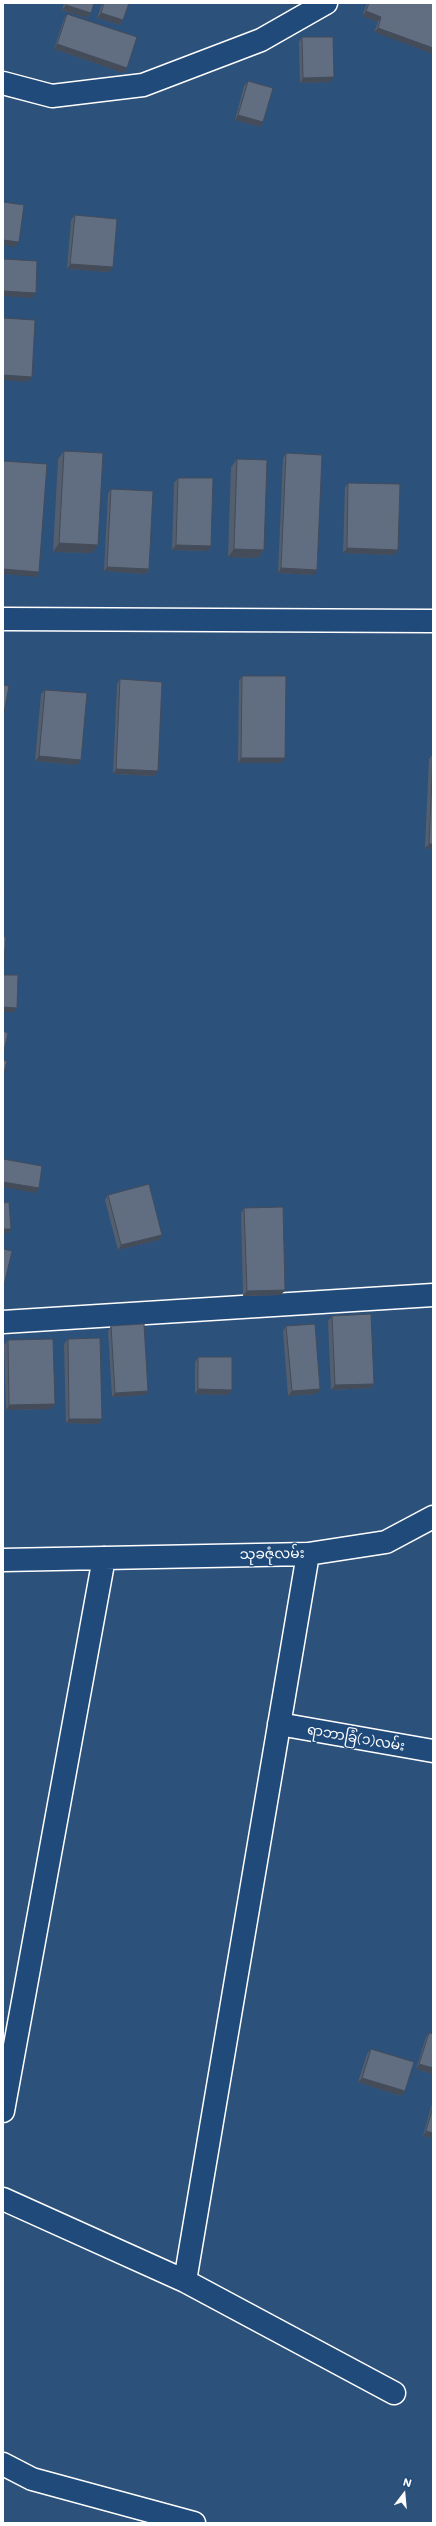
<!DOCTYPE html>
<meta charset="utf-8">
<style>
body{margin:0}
#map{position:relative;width:436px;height:2526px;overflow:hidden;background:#2c517b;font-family:Mali,sans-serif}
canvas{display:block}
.frame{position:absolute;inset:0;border:4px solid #fff;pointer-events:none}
.north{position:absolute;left:384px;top:2474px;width:40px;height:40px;-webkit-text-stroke:3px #1f4a7a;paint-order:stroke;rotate:16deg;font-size:11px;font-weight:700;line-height:16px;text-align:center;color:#fff}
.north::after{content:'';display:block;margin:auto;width:14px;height:18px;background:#fff;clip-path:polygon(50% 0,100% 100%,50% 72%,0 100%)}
</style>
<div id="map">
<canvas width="436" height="2526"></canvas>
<div class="frame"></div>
<div class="north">N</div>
</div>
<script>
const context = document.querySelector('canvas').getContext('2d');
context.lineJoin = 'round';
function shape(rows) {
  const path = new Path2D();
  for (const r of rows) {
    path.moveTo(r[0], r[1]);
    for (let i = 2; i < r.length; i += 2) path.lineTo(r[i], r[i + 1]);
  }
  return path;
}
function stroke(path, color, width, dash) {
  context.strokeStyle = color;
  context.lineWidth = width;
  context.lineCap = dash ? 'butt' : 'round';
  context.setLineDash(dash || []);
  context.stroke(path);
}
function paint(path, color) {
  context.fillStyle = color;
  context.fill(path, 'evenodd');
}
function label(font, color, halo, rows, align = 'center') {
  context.font = font + ' Mali,"Noto Sans Myanmar",sans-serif';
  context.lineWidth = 3;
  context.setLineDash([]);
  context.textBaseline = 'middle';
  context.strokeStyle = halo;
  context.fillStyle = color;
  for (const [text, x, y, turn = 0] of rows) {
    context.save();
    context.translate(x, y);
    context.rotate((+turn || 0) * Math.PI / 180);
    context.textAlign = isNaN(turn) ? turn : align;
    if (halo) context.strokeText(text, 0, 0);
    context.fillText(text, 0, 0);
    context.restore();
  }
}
const lane = shape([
 [3,83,52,96,143,85,261,40,326,3]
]);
const street = shape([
 [3,619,433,621],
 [3,1322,433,1295],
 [3,1560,308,1554,386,1542,433,1517],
 [279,1724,433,1751],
 [3,2111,104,1558],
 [3,2199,185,2281,394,2393],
 [185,2281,308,1554],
 [3,2464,32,2479,194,2523]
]);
stroke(lane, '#fff', 25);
stroke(street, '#fff', 25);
stroke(lane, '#1f4a7a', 22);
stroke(street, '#1f4a7a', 22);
paint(shape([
 [64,3,94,3,91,13,87,18,62,10],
 [102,3,129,3,123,20,120,25,97,18],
 [367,3,433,3,374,32,378,22,362,16],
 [67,14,124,73,54,49,64,19],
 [302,37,334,77,330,82,300,83,299,42],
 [248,81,260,127,235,120,244,86],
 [75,215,113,267,109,272,67,269,71,220],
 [64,451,98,545,92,553,53,552,58,459],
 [286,453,314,575,278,573,283,458],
 [237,459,264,550,258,558,228,557,231,467],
 [178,478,211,546,208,551,172,550,174,483],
 [348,483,398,550,395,555,343,553,345,487],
 [111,489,149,569,146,574,104,571,108,494],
 [242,676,282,763,238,763,239,681],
 [120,679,155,776,113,774,117,684],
 [45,690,77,765,35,761,41,694],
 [433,754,433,849,425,848,429,759],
 [108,1195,162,1235,159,1240,118,1250,105,1200],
 [244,1208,285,1290,281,1295,243,1296,241,1213],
 [332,1316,374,1384,371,1388,331,1390,328,1321],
 [111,1326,148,1391,145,1395,112,1397,108,1331],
 [286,1326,317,1394,288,1396,283,1331],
 [68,1339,102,1419,99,1424,66,1423,64,1344],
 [8,1340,55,1404,51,1409,6,1410,4,1345],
 [198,1357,232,1390,229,1395,195,1394,195,1362],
 [429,2033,433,2034,433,2074,416,2069,426,2037],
 [371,2049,405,2091,401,2096,358,2082,367,2054],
 [433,2100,433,2138,423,2136]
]), '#535e6f');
paint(shape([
 [144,3,151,3,150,5],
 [66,5,91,13,87,18,62,10],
 [366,11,381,17,378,22,362,16],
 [101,13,123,20,120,25,97,18],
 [378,28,433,48,433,54,374,32],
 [57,44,127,68,124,73,54,49],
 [334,77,330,82,300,83,303,78],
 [238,115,263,122,260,127,235,120],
 [3,240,19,242,15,247,3,245],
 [70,264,113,267,109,272,67,269],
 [3,291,36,293,32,298,3,296],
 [3,375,32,377,28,382,3,380],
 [59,543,98,545,92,553,53,552],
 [176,545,211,546,208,551,172,550],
 [347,548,398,550,395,555,343,553],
 [234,549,264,550,258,558,228,557],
 [107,567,149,569,146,574,104,571],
 [281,568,317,570,314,575,278,573],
 [3,569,39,572,36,577,3,574],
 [39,756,81,760,77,765,35,761],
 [241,758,285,758,282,763,238,763],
 [116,769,158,771,155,776,113,774],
 [429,844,433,844,433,849,425,848],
 [3,1007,17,1008,14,1012,3,1012],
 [3,1182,39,1188,35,1193,3,1187],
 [3,1229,11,1229,8,1233,3,1234],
 [162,1235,159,1240,118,1250,121,1245],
 [285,1290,281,1295,243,1296,247,1291],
 [374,1384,371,1388,331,1390,335,1385],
 [198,1389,232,1390,229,1395,195,1394],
 [320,1389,317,1394,288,1396,292,1391],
 [148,1391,145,1395,112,1397,115,1393],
 [55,1404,51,1409,6,1410,9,1405],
 [69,1419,102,1419,99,1424,66,1423],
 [419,2064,433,2068,433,2074,416,2069],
 [362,2078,405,2091,401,2096,358,2082],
 [426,2131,433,2133,433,2138,423,2136]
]), '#444c5a');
const building = shape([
 [66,3,94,3,91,13,66,5,66,3],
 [104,3,129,3,123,20,101,13,104,3],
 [369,3,433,3,433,48,378,28,381,17,366,11,369,3],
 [67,14,137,37,127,68,57,44,67,14],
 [302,37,333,37,334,77,303,78,302,37],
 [248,81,273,88,263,122,238,115,248,81],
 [3,202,24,205,19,242,3,240,3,202],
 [75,215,117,219,113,267,70,264,75,215],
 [3,259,37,261,36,293,3,291,3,259],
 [3,318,35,320,32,377,3,375,3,318],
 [64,451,103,453,98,545,59,543,64,451],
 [286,453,322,455,317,570,281,568,286,453],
 [237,459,267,460,264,550,234,549,237,459],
 [3,461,47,464,39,572,3,569,3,461],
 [178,478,213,478,211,546,176,545,178,478],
 [348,483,400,484,398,550,347,548,348,483],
 [111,489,153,491,149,569,107,567,111,489],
 [242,676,286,676,285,758,241,758,242,676],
 [120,679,162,682,158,771,116,769,120,679],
 [3,685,9,686,3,718,3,685],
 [45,690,87,693,81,760,39,756,45,690],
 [433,754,433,844,429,844,433,754],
 [3,887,4,887,3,907,3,887],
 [3,937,6,937,3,971,3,937],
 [3,975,18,975,17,1008,3,1007,3,975],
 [3,1031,8,1033,3,1055,3,1031],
 [3,1060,7,1061,3,1077,3,1060],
 [3,1159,42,1166,39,1188,3,1182,3,1159],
 [149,1184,162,1235,121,1245,108,1195,149,1184],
 [9,1202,11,1229,3,1229,3,1203,9,1202],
 [283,1207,285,1290,247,1291,244,1208,283,1207],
 [3,1249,12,1251,4,1285,3,1285,3,1249],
 [371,1314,374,1384,335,1385,332,1316,371,1314],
 [144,1324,148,1391,115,1393,111,1326,144,1324],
 [315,1324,320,1389,292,1391,286,1326,315,1324],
 [100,1338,102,1419,69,1419,68,1339,100,1338],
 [53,1339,55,1404,9,1405,8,1340,53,1339],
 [198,1357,232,1357,232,1390,198,1389,198,1357],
 [429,2033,433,2034,433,2068,419,2064,429,2033],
 [371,2049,414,2062,405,2091,362,2078,371,2049],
 [433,2107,433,2133,426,2131,433,2107]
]);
paint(building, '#616d81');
stroke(building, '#444c5a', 1);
label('14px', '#fff', '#1f4a7a', [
 ["သုခဇုံလမ်း",272,1554,-1],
 ["ရာဘာခြံ(၁)လမ်း",356,1738,10]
]);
</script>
